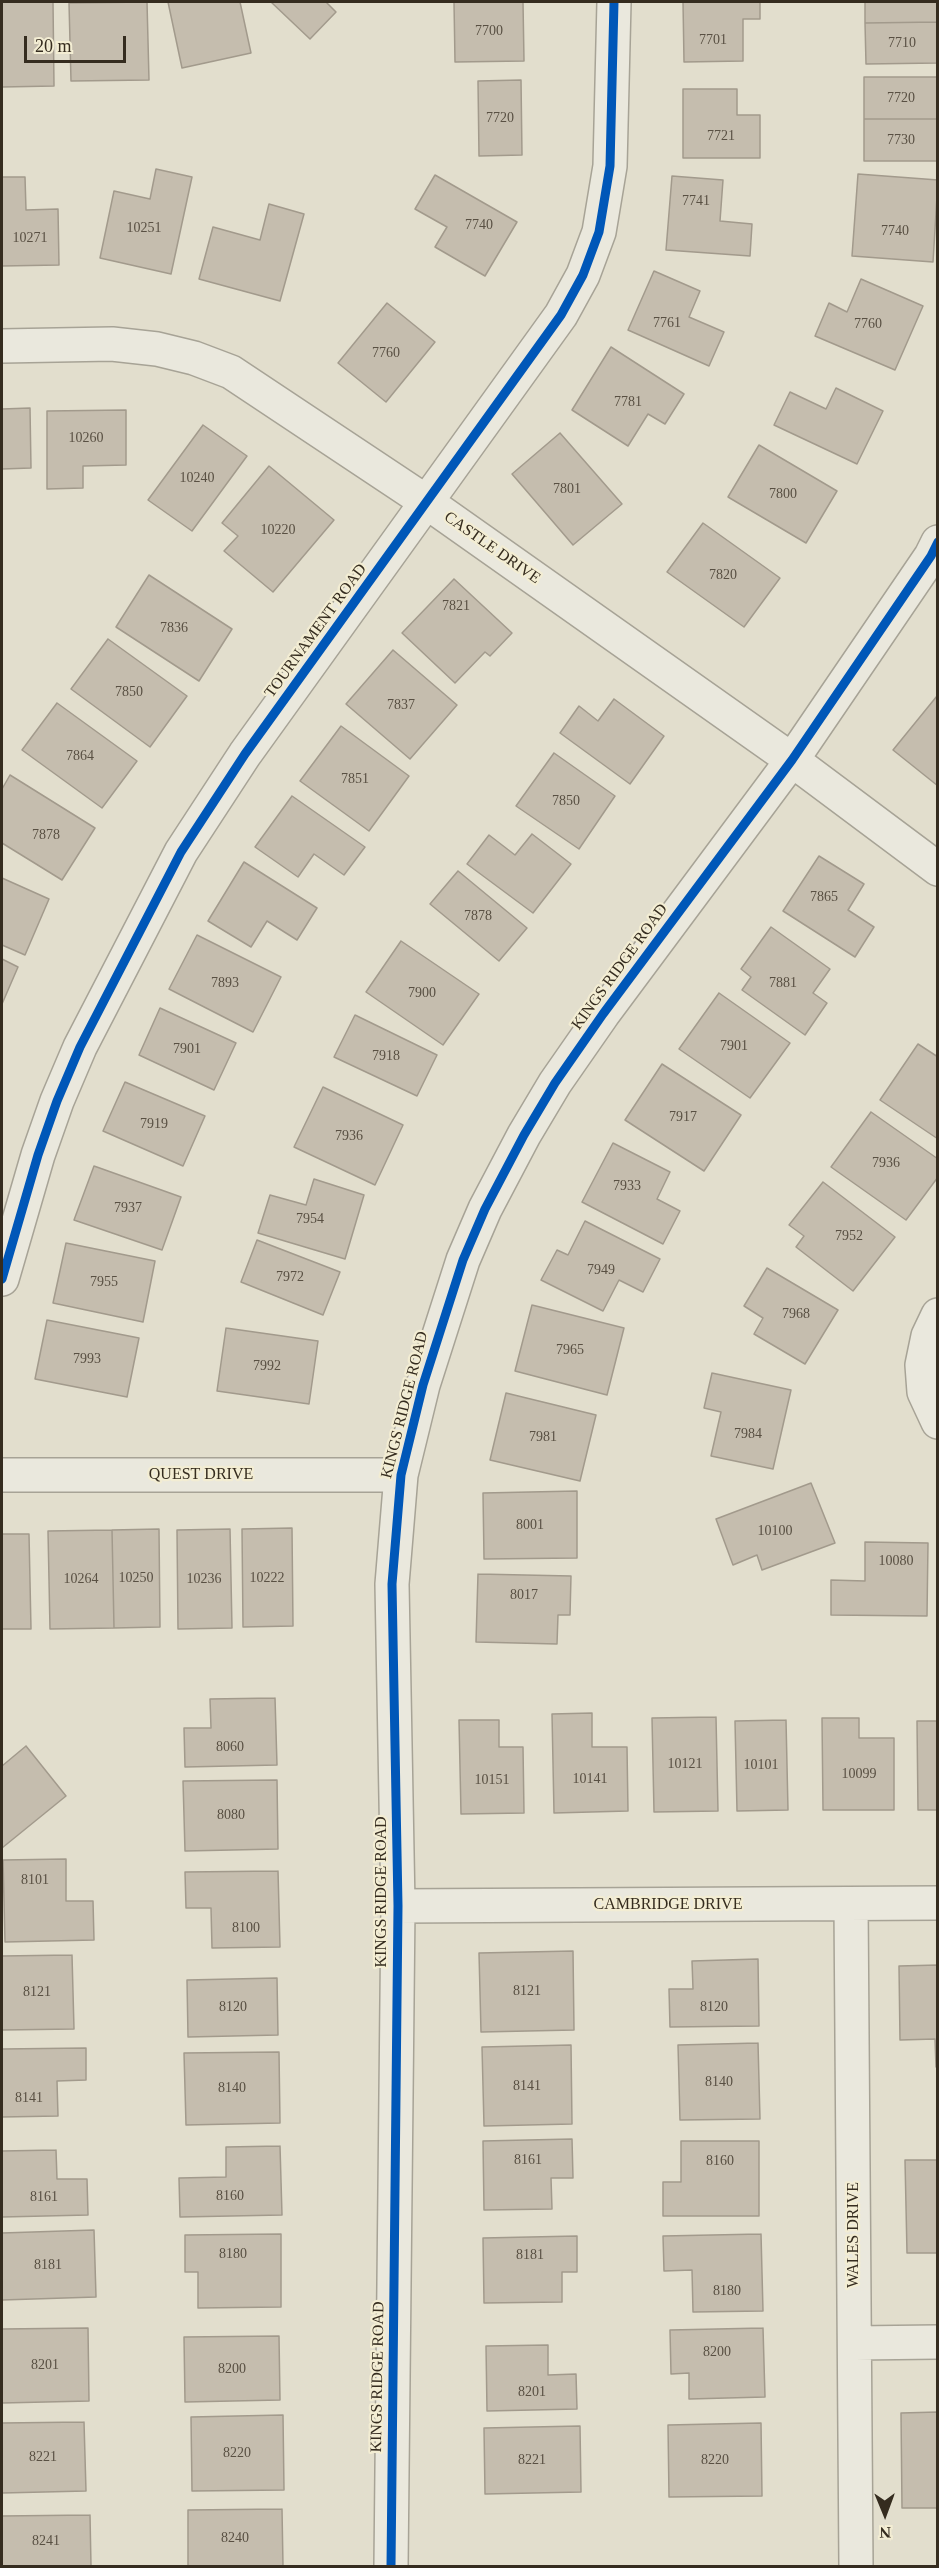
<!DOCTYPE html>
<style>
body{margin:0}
#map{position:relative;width:939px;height:2568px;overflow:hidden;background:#e2decd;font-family:"Times New Roman",serif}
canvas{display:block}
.frame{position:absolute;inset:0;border:3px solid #352c1f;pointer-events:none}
.north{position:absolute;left:855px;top:2484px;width:60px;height:60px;-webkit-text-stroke:4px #f3edd3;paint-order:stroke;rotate:179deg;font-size:16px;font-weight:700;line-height:24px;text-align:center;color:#352c1f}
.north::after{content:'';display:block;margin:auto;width:21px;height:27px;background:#352c1f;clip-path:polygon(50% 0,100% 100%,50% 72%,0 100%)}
.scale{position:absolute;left:24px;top:36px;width:102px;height:27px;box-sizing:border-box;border:3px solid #352c1f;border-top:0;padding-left:8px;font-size:18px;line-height:21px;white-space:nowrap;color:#352c1f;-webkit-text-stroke:4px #f3edd3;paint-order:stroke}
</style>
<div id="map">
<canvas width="939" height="2568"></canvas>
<div class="frame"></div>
<div class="north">N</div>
<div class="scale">20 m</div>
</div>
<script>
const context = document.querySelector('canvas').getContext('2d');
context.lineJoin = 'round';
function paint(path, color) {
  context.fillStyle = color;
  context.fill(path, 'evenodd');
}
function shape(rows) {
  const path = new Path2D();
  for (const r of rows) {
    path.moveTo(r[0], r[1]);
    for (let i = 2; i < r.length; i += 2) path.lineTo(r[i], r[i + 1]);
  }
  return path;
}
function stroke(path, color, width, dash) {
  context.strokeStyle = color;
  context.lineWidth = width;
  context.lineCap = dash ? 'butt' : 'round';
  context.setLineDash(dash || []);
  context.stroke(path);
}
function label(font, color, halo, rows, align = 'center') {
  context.font = font + ' "Times New Roman",serif';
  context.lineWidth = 4.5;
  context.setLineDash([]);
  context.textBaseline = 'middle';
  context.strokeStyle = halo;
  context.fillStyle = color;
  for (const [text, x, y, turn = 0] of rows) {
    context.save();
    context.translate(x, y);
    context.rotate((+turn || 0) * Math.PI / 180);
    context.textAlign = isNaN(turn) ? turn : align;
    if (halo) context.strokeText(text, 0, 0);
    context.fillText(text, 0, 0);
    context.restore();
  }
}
const building = shape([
 [2,2,53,2,54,86,2,87,2,2],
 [147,2,149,80,71,81,69,3,147,2],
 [168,2,240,2,251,53,182,68,168,2],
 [271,2,326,2,336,12,310,39,271,2],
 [454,2,523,2,524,61,455,62,454,2],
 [683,2,760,2,760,19,743,19,743,61,684,62,683,2],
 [865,2,938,2,938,22,865,23,865,2],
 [938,22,938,63,866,64,865,23,938,22],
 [864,77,938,77,938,119,864,119,864,77],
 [521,80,522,155,479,156,478,81,521,80],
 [683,89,737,89,737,115,760,115,760,158,683,158,683,89],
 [864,119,938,119,938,161,864,161,864,119],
 [156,169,192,177,171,274,100,258,114,191,150,199,156,169],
 [858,174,938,180,933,262,852,256,858,174],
 [435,175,517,222,485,276,435,247,447,227,415,209,435,175],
 [672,176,723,180,720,221,752,224,750,256,666,250,672,176],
 [2,177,25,177,26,210,58,209,59,265,2,266,2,177],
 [269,204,304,214,280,301,199,279,213,227,260,240,269,204],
 [654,271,700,291,689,317,724,332,709,366,628,330,654,271],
 [861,279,923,306,895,370,815,336,829,303,847,312,861,279],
 [387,303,435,342,386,402,338,363,387,303],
 [611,347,684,394,665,424,648,414,628,446,572,410,611,347],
 [836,388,883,411,857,464,774,425,790,392,826,409,836,388],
 [30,408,31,468,2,469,2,409,30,408],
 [126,410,126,465,83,466,83,488,47,489,47,411,126,410],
 [203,425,247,456,192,531,148,500,203,425],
 [560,433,622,504,573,545,512,474,560,433],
 [759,445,837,491,806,543,728,497,759,445],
 [269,466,334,520,273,592,224,551,238,536,222,523,269,466],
 [703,523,780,578,744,627,667,572,703,523],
 [149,575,232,629,199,681,116,627,149,575],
 [454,579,512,633,490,656,485,652,455,683,402,633,454,579],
 [108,639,187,696,150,747,71,689,108,639],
 [393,650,457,705,410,759,346,704,393,650],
 [937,696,938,697,938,786,893,750,937,696],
 [614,699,664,736,630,784,560,733,579,706,598,721,614,699],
 [57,703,137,761,102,808,22,750,57,703],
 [341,726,409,776,369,831,300,781,341,726],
 [554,753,615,796,579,849,516,806,554,753],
 [10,775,95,828,62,880,2,843,2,789,10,775],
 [292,796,365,847,344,875,314,854,298,877,255,847,292,796],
 [532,834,571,864,533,913,467,864,489,835,515,855,532,834],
 [819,856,864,884,848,910,874,927,855,957,783,911,819,856],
 [244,862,317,908,297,940,267,921,251,947,208,921,244,862],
 [458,871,527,928,499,961,430,904,458,871],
 [2,878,49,899,25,955,2,945,2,878],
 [771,927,830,969,813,993,827,1003,805,1035,742,990,751,977,741,969,771,927],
 [197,935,281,977,253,1032,169,989,197,935],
 [401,941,479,994,443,1045,366,992,401,941],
 [2,959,18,967,2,1004,2,959],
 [719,993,790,1043,750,1098,679,1049,719,993],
 [160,1008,236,1043,214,1090,139,1055,160,1008],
 [355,1015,437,1055,417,1096,334,1057,355,1015],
 [918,1044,938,1057,938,1139,880,1100,918,1044],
 [662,1064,741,1115,704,1171,625,1120,662,1064],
 [125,1082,205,1116,183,1166,103,1131,125,1082],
 [323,1087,403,1125,375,1185,294,1147,323,1087],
 [871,1112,938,1159,938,1177,906,1220,831,1167,871,1112],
 [613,1143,670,1172,657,1199,680,1211,663,1244,582,1202,613,1143],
 [94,1166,181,1197,162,1250,74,1220,94,1166],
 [314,1179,364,1195,345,1259,258,1233,270,1195,306,1205,314,1179],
 [823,1182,895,1237,853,1291,796,1247,804,1236,789,1225,823,1182],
 [585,1221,660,1259,643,1292,619,1280,603,1311,541,1280,557,1250,568,1255,585,1221],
 [257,1240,340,1272,323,1315,241,1282,257,1240],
 [66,1243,155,1261,143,1322,53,1303,66,1243],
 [767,1268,838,1310,805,1364,754,1334,763,1318,744,1306,767,1268],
 [532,1305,624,1328,607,1395,515,1371,532,1305],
 [47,1320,139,1338,127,1397,35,1379,47,1320],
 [226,1328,318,1341,309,1404,217,1391,226,1328],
 [712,1373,791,1390,773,1469,711,1456,721,1412,704,1408,712,1373],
 [506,1393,596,1415,580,1481,490,1460,506,1393],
 [811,1483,835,1543,762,1570,757,1555,733,1565,716,1519,811,1483],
 [577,1491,577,1558,484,1559,483,1493,577,1491],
 [292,1528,293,1626,243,1627,242,1529,292,1528],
 [159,1529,160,1627,114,1628,112,1530,159,1529],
 [230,1529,232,1628,178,1629,177,1530,230,1529],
 [112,1530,114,1628,50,1629,48,1531,112,1530],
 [2,1534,29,1534,31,1629,2,1629,2,1534],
 [865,1542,928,1543,927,1616,831,1615,831,1580,865,1581,865,1542],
 [478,1574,571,1576,570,1615,558,1615,557,1644,476,1642,478,1574],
 [275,1698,277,1765,185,1767,184,1728,211,1728,210,1699,275,1698],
 [592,1713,592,1747,627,1747,628,1811,554,1813,552,1714,592,1713],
 [716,1717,718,1811,654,1812,652,1718,716,1717],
 [822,1718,859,1718,859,1738,894,1738,894,1810,823,1810,822,1718],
 [459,1720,499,1720,499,1747,523,1747,524,1813,461,1814,459,1720],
 [786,1720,788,1810,737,1811,735,1721,786,1720],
 [917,1721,938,1721,938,1810,918,1810,917,1721],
 [26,1746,66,1796,2,1848,2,1766,26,1746],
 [277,1780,278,1849,185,1851,183,1781,277,1780],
 [66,1859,66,1901,93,1901,94,1940,5,1942,3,1860,66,1859],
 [278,1871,280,1947,212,1948,211,1908,186,1908,185,1872,278,1871],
 [573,1951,574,2030,481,2032,479,1953,573,1951],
 [72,1955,74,2029,2,2030,2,1956,72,1955],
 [758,1959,759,2026,670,2027,669,1989,693,1989,692,1961,758,1959],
 [938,1965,938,2067,936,2067,935,2039,900,2040,899,1966,938,1965],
 [277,1978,278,2035,188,2037,187,1980,277,1978],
 [758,2043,760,2119,680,2120,678,2045,758,2043],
 [571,2045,572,2124,484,2126,482,2047,571,2045],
 [86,2048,86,2080,57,2081,58,2116,2,2117,2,2049,86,2048],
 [279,2052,280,2123,186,2125,184,2053,279,2052],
 [572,2139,573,2178,551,2178,552,2209,484,2210,483,2141,572,2139],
 [681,2141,759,2141,759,2216,663,2216,663,2182,681,2182,681,2141],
 [280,2146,282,2215,180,2217,179,2178,226,2177,226,2147,280,2146],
 [56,2150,57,2179,87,2179,88,2215,2,2217,2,2151,56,2150],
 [905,2160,938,2160,938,2253,907,2253,905,2160],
 [94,2230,96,2297,2,2300,2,2233,94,2230],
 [281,2234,281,2307,198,2308,198,2272,185,2272,185,2235,281,2234],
 [761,2234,763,2311,693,2312,692,2270,664,2271,663,2236,761,2234],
 [577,2236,577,2272,562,2272,562,2302,484,2303,483,2238,577,2236],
 [88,2328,89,2401,2,2403,2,2329,88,2328],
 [763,2328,765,2397,689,2399,689,2373,671,2374,670,2330,763,2328],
 [279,2336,280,2400,185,2402,184,2337,279,2336],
 [548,2345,548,2375,576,2374,577,2409,487,2411,486,2346,548,2345],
 [938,2412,938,2508,902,2508,901,2413,938,2412],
 [283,2415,284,2490,192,2491,191,2417,283,2415],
 [84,2422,86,2491,2,2493,2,2423,84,2422],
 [761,2423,762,2496,669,2497,668,2425,761,2423],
 [580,2426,581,2492,485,2494,484,2428,580,2426],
 [282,2509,283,2566,188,2566,188,2510,282,2509],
 [90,2515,91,2566,2,2566,2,2516,90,2515]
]);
paint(building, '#c5bdae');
stroke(building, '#a29a8c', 1.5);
const minor = shape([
 [2,346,112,344,157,349,194,358,231,372,428,503,792,760,938,869],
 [2,1279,38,1155,57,1101,80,1047,181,852,245,754,561,315,583,275,599,232,610,166,614,2],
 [938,1315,928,1336,922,1365,924,1392,938,1422],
 [2,1475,401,1475],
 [851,1904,856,2566],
 [398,1906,938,1903],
 [855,2343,938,2342],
 [391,2566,398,1906,392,1584,401,1475,423,1385,463,1260,485,1209,524,1135,555,1083,603,1014,792,760,931,556,938,542]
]);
stroke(minor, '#a7a396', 36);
stroke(minor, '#eae8dd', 33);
stroke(shape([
 [2,1279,38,1155,57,1101,80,1047,181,852,245,754,561,315,583,275,599,232,610,166,614,2],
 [391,2566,398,1906,392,1584,401,1475,423,1385,463,1260,485,1209,524,1135,555,1083,603,1014,792,760,931,556,938,542]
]), '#0057b8', 9);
label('14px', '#595043', null, [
 ["7700",489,31],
 ["7701",713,40],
 ["7710",902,43],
 ["7720",901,98],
 ["7720",500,118],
 ["7721",721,136],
 ["7730",901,140],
 ["7741",696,201],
 ["7740",479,225],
 ["10251",144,228],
 ["7740",895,231],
 ["10271",30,238],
 ["7761",667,323],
 ["7760",868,324],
 ["7760",386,353],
 ["7781",628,402],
 ["10260",86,438],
 ["10240",197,478],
 ["7801",567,489],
 ["7800",783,494],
 ["10220",278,530],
 ["7820",723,575],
 ["7821",456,606],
 ["7836",174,628],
 ["7850",129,692],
 ["7837",401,705],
 ["7864",80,756],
 ["7851",355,779],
 ["7850",566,801],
 ["7878",46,835],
 ["7865",824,897],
 ["7878",478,916],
 ["7893",225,983],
 ["7881",783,983],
 ["7900",422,993],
 ["7901",734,1046],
 ["7901",187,1049],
 ["7918",386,1056],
 ["7917",683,1117],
 ["7919",154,1124],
 ["7936",349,1136],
 ["7936",886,1163],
 ["7933",627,1186],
 ["7937",128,1208],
 ["7954",310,1219],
 ["7952",849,1236],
 ["7949",601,1270],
 ["7972",290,1277],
 ["7955",104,1282],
 ["7968",796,1314],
 ["7965",570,1350],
 ["7993",87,1359],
 ["7992",267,1366],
 ["7984",748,1434],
 ["7981",543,1437],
 ["8001",530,1525],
 ["10100",775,1531],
 ["10080",896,1561],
 ["10250",136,1578],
 ["10222",267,1578],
 ["10264",81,1579],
 ["10236",204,1579],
 ["8017",524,1595],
 ["8060",230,1747],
 ["10121",685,1764],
 ["10101",761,1765],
 ["10099",859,1774],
 ["10141",590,1779],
 ["10151",492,1780],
 ["8080",231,1815],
 ["8101",35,1880],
 ["8100",246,1928],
 ["8121",527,1991],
 ["8121",37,1992],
 ["8120",233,2007],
 ["8120",714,2007],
 ["8140",719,2082],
 ["8141",527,2086],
 ["8140",232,2088],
 ["8141",29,2098],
 ["8161",528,2160],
 ["8160",720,2161],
 ["8160",230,2196],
 ["8161",44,2197],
 ["8180",233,2254],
 ["8181",530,2255],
 ["8181",48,2265],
 ["8180",727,2291],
 ["8200",717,2352],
 ["8201",45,2365],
 ["8200",232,2369],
 ["8201",532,2392],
 ["8220",237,2453],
 ["8221",43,2457],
 ["8221",532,2460],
 ["8220",715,2460],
 ["8240",235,2538],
 ["8241",46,2541]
]);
label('16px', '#352c1f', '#f3edd3', [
 ["CASTLE DRIVE",492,548,35],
 ["TOURNAMENT ROAD",316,631,-54],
 ["KINGS RIDGE ROAD",620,967,-54],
 ["KINGS RIDGE ROAD",405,1405,-76],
 ["QUEST DRIVE",201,1475],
 ["KINGS RIDGE ROAD",382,1892,-90],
 ["CAMBRIDGE DRIVE",668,1905],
 ["WALES DRIVE",854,2235,-90],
 ["KINGS RIDGE ROAD",378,2377,-89]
]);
</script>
